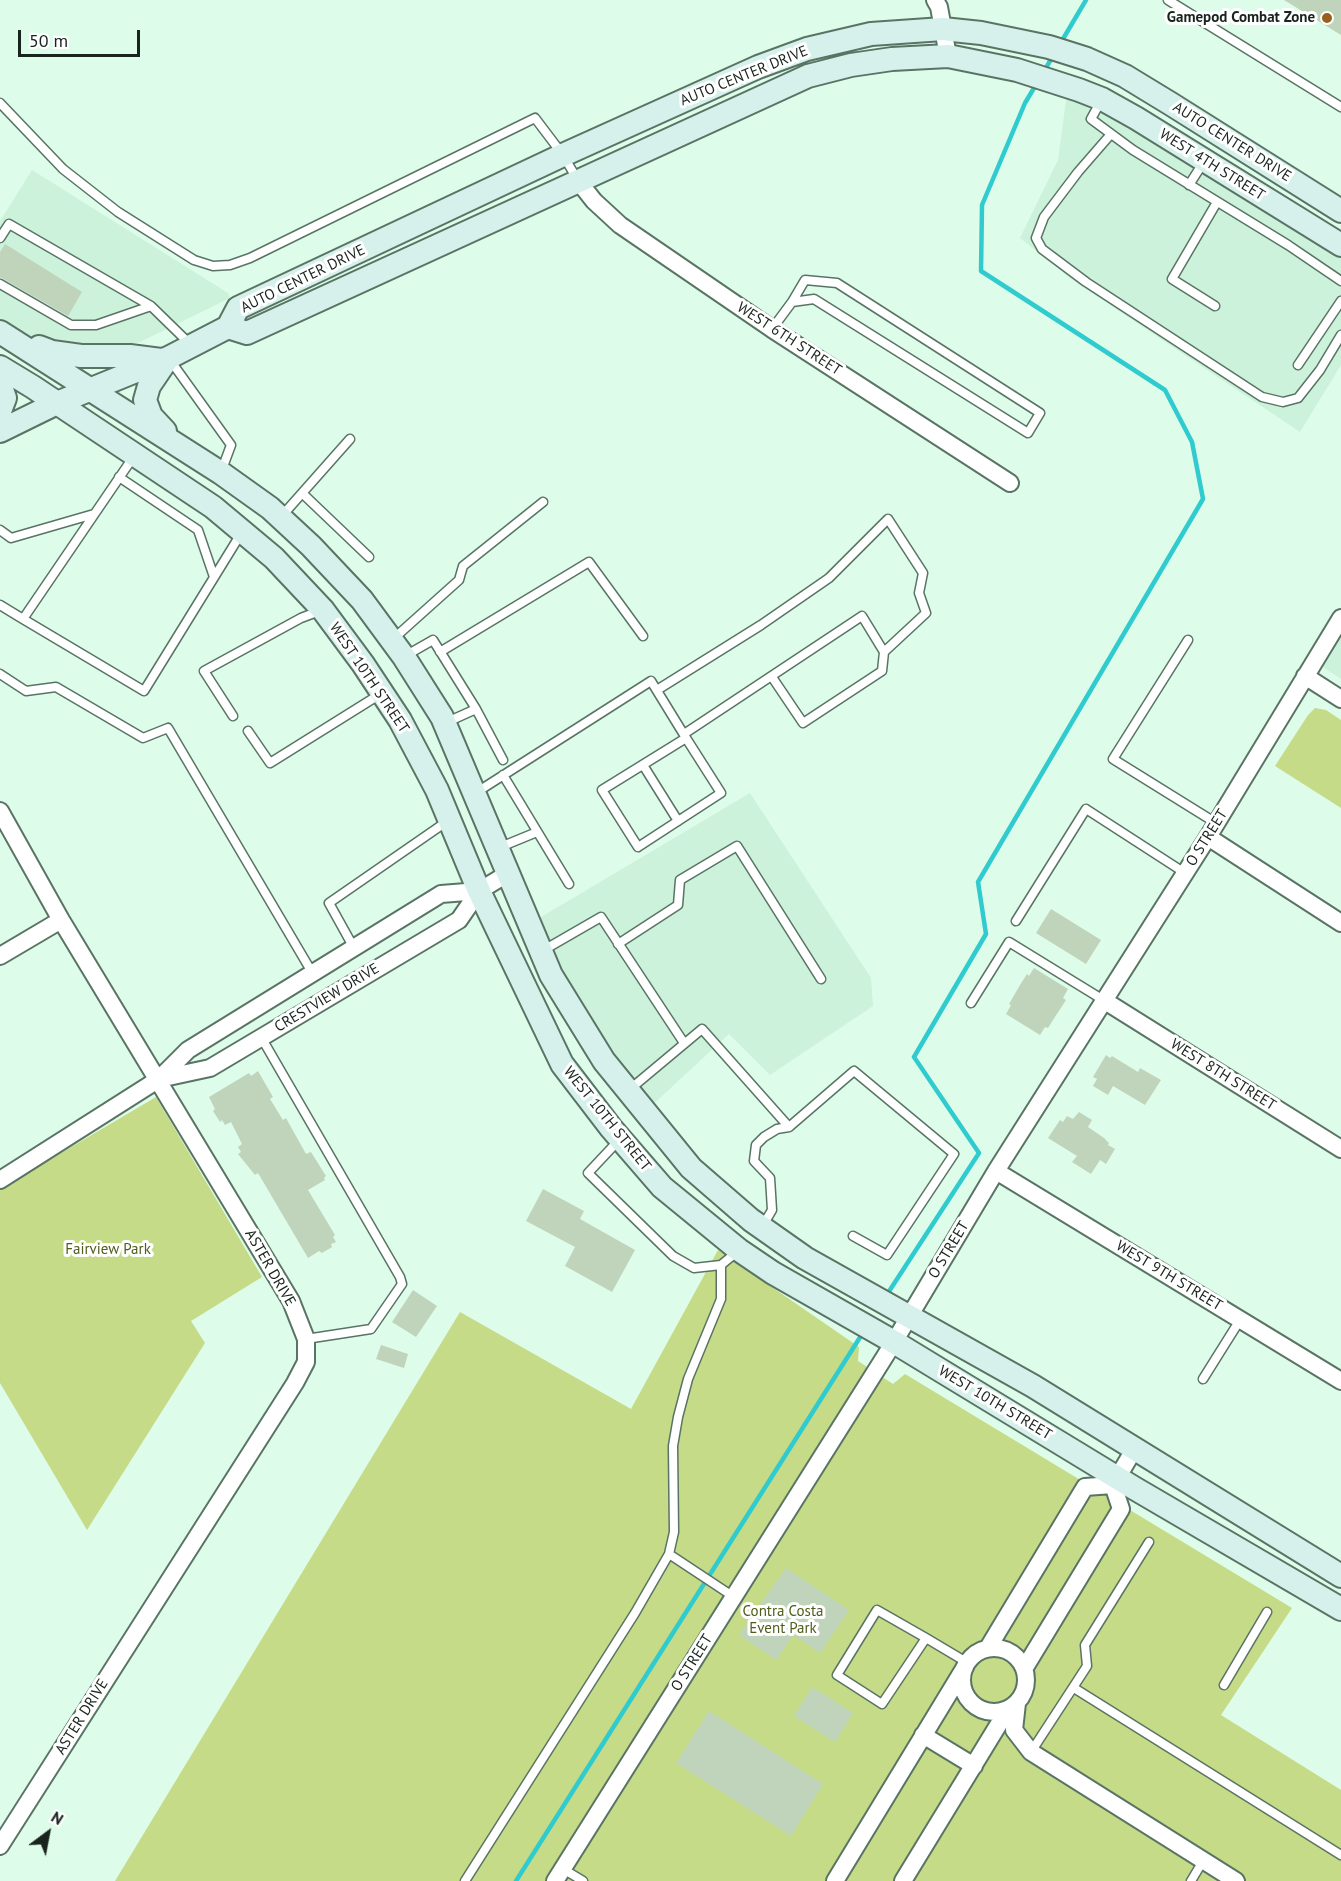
<!DOCTYPE html>
<style>
body{margin:0}
#map{position:relative;width:1341px;height:1881px;overflow:hidden;background:#defcea;font-family:"PT Sans",sans-serif}
canvas{display:block}
.north{position:absolute;left:18px;top:1803px;width:60px;height:60px;-webkit-text-stroke:4px #fff;paint-order:stroke;rotate:32deg;font-size:16px;font-weight:700;line-height:24px;text-align:center;color:#19241e}
.north::after{content:'';display:block;margin:auto;width:21px;height:27px;background:#19241e;clip-path:polygon(50% 0,100% 100%,50% 72%,0 100%)}
.scale{position:absolute;left:18px;top:30px;width:122px;height:27px;box-sizing:border-box;border:3px solid #19241e;border-top:0;padding-left:8px;font-size:18px;line-height:21px;white-space:nowrap;color:#19241e;-webkit-text-stroke:4px #fff;paint-order:stroke}
</style>
<div id="map">
<canvas width="1341" height="1881"></canvas>
<div class="north">N</div>
<div class="scale">50 m</div>
</div>
<script>
const context = document.querySelector('canvas').getContext('2d');
context.lineJoin = 'round';
function paint(path, color) {
  context.fillStyle = color;
  context.fill(path, 'evenodd');
}
function shape(rows) {
  const path = new Path2D();
  for (const r of rows) {
    if (r.length === 3) {
      path.moveTo(r[0] + r[2], r[1]);
      path.arc(r[0], r[1], r[2], 0, 2 * Math.PI);
      continue;
    }
    path.moveTo(r[0], r[1]);
    for (let i = 2; i < r.length; i += 2) path.lineTo(r[i], r[i + 1]);
  }
  return path;
}
function stroke(path, color, width, dash) {
  context.strokeStyle = color;
  context.lineWidth = width;
  context.lineCap = dash ? 'butt' : 'round';
  context.setLineDash(dash || []);
  context.stroke(path);
}
function label(font, color, halo, rows, align = 'center') {
  context.font = font + ' "PT Sans",sans-serif';
  context.lineWidth = 6;
  context.setLineDash([]);
  context.textBaseline = 'middle';
  context.strokeStyle = halo;
  context.fillStyle = color;
  for (const [text, x, y, turn = 0] of rows) {
    context.save();
    context.translate(x, y);
    context.rotate((+turn || 0) * Math.PI / 180);
    context.textAlign = isNaN(turn) ? turn : align;
    if (halo) context.strokeText(text, 0, 0);
    context.fillText(text, 0, 0);
    context.restore();
  }
}
paint(shape([
 [1067,93,1109,107,1341,252,1341,365,1300,432,1071,279,1020,238,1058,160],
 [32,170,228,293,230,298,140,342,91,351,30,338,0,320,0,221],
 [1341,633,1341,679,1321,666],
 [750,793,871,978,873,1006,770,1075,729,1034,648,1109,583,1018,536,920]
]), '#ccf2db');
paint(shape([
 [1315,708,1326,710,1341,720,1341,808,1275,766,1308,715],
 [156,1097,262,1277,191,1321,205,1343,87,1530,0,1383,0,1189],
 [718,1250,859,1347,858,1361,893,1384,905,1374,1292,1608,1221,1715,1341,1790,1341,1881,115,1881,460,1312,631,1409]
]), '#c5db87');
stroke(shape([
 [1060,44,1086,0],
 [1043,73,1054,54],
 [886,1296,979,1153,914,1057,986,934,978,882,1203,499,1192,442,1165,390,981,271,982,205,1025,103,1037,83],
 [516,1881,864,1331]
]), '#2fcbce', 4.5);
paint(shape([
 [1284,0,1341,0,1341,35],
 [5,244,82,292,68,316,0,277,0,252],
 [1051,909,1101,940,1086,964,1036,933],
 [1034,968,1068,989,1063,998,1066,1000,1053,1020,1048,1028,1045,1027,1040,1035,1006,1014,1011,1005,1009,1004,1020,985,1027,974,1029,976],
 [1106,1055,1110,1058,1112,1056,1138,1072,1140,1068,1161,1080,1145,1105,1113,1086,1108,1095,1093,1086,1097,1079,1093,1077],
 [258,1071,273,1097,270,1099,283,1120,286,1118,306,1154,311,1152,326,1176,324,1178,325,1180,308,1190,335,1235,333,1237,336,1242,331,1244,332,1247,322,1253,319,1251,308,1258,258,1173,255,1175,238,1154,241,1152,238,1147,242,1144,231,1122,225,1125,222,1120,220,1122,213,1111,215,1109,209,1097,249,1073,251,1076],
 [1079,1112,1092,1120,1088,1127,1104,1138,1109,1143,1108,1145,1115,1149,1106,1164,1100,1160,1091,1174,1072,1162,1077,1156,1048,1138,1060,1120,1063,1122,1067,1116,1073,1119],
 [543,1189,584,1211,580,1219,635,1250,612,1292,565,1266,575,1247,526,1221],
 [413,1290,437,1306,416,1337,392,1322],
 [381,1345,408,1354,404,1368,376,1359],
 [786,1568,849,1610,820,1653,793,1635,776,1660,739,1635],
 [812,1687,853,1713,835,1742,794,1716],
 [709,1711,823,1784,791,1836,676,1763]
]), '#bfd4bb');
const lane = shape([
 [1168,0,1341,107],
 [1102,99,1091,119,1133,150,1288,245,1341,281],
 [0,103,63,169,118,212,194,260,213,266,230,265,250,258,535,118,563,155,577,179],
 [1111,134,1078,172,1044,217,1036,238,1042,249,1086,282,1262,397,1283,402,1298,398,1320,370,1341,335],
 [1189,185,1203,163],
 [0,238,9,224,151,306,191,345],
 [0,284,71,325,96,325,151,306],
 [1215,306,1172,279,1217,202],
 [772,329,792,302,814,299,1028,433,1040,413,837,283,805,280,792,302],
 [170,360,231,445,221,472],
 [1298,365,1341,301],
 [119,477,198,530,214,577],
 [302,493,369,557],
 [280,518,350,439],
 [0,530,11,538,94,514],
 [0,605,23,619,134,456],
 [23,619,144,691,242,532],
 [392,640,459,580,463,566,543,502],
 [1188,640,1113,759,1216,823],
 [440,652,589,562,643,636],
 [405,656,433,640,476,709],
 [0,674,26,691,56,687,143,738,168,728,313,974],
 [772,677,803,723,882,671,884,652],
 [657,690,761,625,829,578,888,519,923,573,919,593,926,613,884,652,862,616,684,734],
 [233,716,204,671,301,618,322,610],
 [445,723,476,709,503,760],
 [248,731,270,763,382,693],
 [643,765,678,821],
 [503,775,569,884],
 [477,792,651,681,686,738,602,790,638,847,721,793,686,738],
 [498,848,537,832],
 [1016,921,1086,809,1185,873],
 [618,944,678,905,680,880,737,846,821,979],
 [354,948,329,903,449,820],
 [542,951,601,917,684,1043],
 [971,1003,1009,942,1105,1001],
 [261,1037,400,1277,402,1284,371,1329,306,1339],
 [629,1090,702,1029,789,1127,854,1071,954,1154,887,1255,853,1236],
 [620,1139,588,1173,673,1256,694,1268,721,1265,738,1251],
 [762,1227,772,1210,770,1178,754,1161,756,1145,764,1137,777,1129,789,1127],
 [1203,1379,1240,1320],
 [669,1554,734,1597],
 [926,1638,882,1704,837,1675,877,1610,926,1638,968,1663],
 [1224,1685,1267,1612],
 [1074,1688,1341,1855],
 [1031,1752,1087,1666,1085,1645,1149,1542],
 [563,1869,583,1881],
 [465,1881,635,1613,669,1554,674,1532,673,1446,678,1417,688,1379,721,1299,721,1265],
 [1191,1881,1203,1861]
]);
const street = shape([
 [935,0,939,7,948,56],
 [579,182,594,201,620,225,772,329,1010,483],
 [1305,676,1341,699],
 [0,811,61,920,291,1301,306,1339,306,1362,295,1383,0,1846],
 [1208,837,1341,923],
 [0,956,61,920],
 [1105,1001,1341,1149],
 [159,1079,210,1068,459,920,479,891,507,874],
 [996,1171,1341,1381],
 [0,1180,159,1079,188,1050,441,894,479,891],
 [1113,1485,1135,1448],
 [994,1680,32],
 [988,1648,1085,1487,1113,1485,1121,1509,1024,1669],
 [1017,1703,1014,1730,1031,1752,1236,1881],
 [923,1735,974,1766],
 [555,1881,894,1342,996,1171,1208,837,1341,618],
 [835,1881,965,1667],
 [903,1881,1008,1709]
]);
const secondary = shape([
 [228,327,247,333,808,76,851,65,892,59,948,56,1017,70,1079,90,1102,99,1136,118,1341,245],
 [0,332,221,473,270,508,311,546,362,600,404,657,442,717,551,975,604,1061,691,1168,751,1220,805,1258,1033,1386,1341,1576],
 [39,347,52,352,81,356,130,356,161,360],
 [0,367,33,387,213,507,274,558,323,610,363,664,400,720,437,790,479,891,562,1064,611,1128,662,1187,739,1250,773,1273,894,1342,1134,1488,1341,1609],
 [0,384,5,398,0,411],
 [0,431,57,403,168,358,228,327,238,308,563,155,758,67,807,49,871,34,943,29,981,33,1049,47,1087,59,1125,76,1171,104,1341,211],
 [165,431,151,416,145,400,149,386,168,358]
]);
stroke(lane, '#597464', 11);
stroke(street, '#597464', 20);
stroke(secondary, '#597464', 26);
stroke(lane, '#fff', 8);
stroke(street, '#fff', 16);
stroke(secondary, '#d6f1eb', 22);
for (const [x, y, r, color] of [
 [1327,18,6,"#995f1d"]
]) {
  const dot = new Path2D();
  dot.arc(x, y, r, 0, 2 * Math.PI);
  context.fillStyle = color;
  context.fill(dot);
  stroke(dot, '#fff', 2);
}
label('bold 15px', '#19241e', '#fff', [
 ["Gamepod Combat Zone",1315,18]
], 'right');
label('15px', '#19241e', '#fff', [
 ["AUTO CENTER DRIVE",744,76,-22],
 ["AUTO CENTER DRIVE",1232,142,32],
 ["WEST 4TH STREET",1212,165,32],
 ["AUTO CENTER DRIVE",303,279,-26],
 ["WEST 6TH STREET",789,339,33],
 ["WEST 10TH STREET",369,678,56],
 ["O STREET",1207,838,-58],
 ["CRESTVIEW DRIVE",327,998,-31],
 ["WEST 8TH STREET",1223,1075,32],
 ["WEST 10TH STREET",607,1119,51],
 ["O STREET",949,1250,-59],
 ["ASTER DRIVE",270,1268,60],
 ["WEST 9TH STREET",1169,1276,31],
 ["WEST 10TH STREET",995,1403,31],
 ["O STREET",692,1663,-58],
 ["ASTER DRIVE",82,1717,-58]
]);
label('15px', '#4f5d1b', '#fff', [
 ["Fairview Park",108,1250],
 ["Contra Costa",783,1612],
 ["Event Park",783,1629]
]);
</script>
